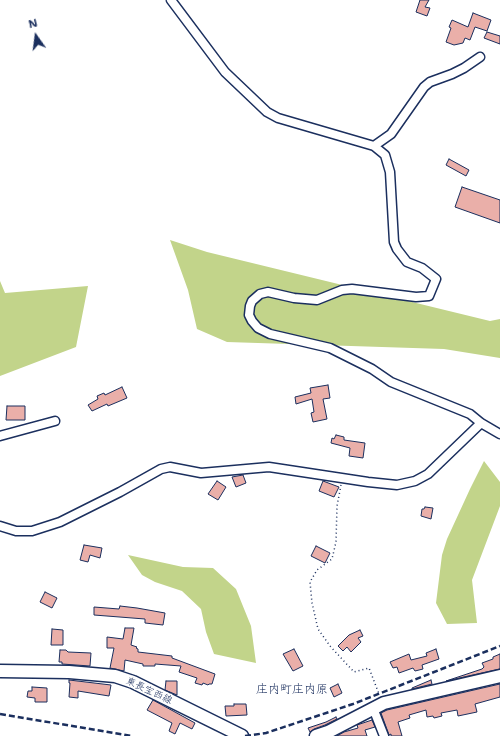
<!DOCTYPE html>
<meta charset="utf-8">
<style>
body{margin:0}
#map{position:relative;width:500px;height:736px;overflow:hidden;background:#fff;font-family:"Shantell Sans",sans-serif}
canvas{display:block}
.north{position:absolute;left:16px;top:16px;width:40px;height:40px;-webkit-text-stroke:3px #fff;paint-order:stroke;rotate:346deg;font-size:11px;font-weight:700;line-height:16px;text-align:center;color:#1b2f5e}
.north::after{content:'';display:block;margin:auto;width:14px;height:18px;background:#1b2f5e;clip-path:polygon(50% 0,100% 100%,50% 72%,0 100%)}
</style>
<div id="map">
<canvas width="500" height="736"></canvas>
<div class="north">N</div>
</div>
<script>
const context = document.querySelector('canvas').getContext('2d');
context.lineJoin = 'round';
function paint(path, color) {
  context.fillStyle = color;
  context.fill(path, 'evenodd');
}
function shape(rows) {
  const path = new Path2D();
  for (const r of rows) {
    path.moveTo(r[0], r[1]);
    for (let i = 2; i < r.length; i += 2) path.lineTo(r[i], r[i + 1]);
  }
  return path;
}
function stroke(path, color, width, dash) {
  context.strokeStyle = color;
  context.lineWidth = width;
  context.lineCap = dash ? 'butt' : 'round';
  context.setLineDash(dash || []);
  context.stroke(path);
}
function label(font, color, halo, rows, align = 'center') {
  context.font = font + ' "Shantell Sans","Klee One",sans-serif';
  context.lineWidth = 3;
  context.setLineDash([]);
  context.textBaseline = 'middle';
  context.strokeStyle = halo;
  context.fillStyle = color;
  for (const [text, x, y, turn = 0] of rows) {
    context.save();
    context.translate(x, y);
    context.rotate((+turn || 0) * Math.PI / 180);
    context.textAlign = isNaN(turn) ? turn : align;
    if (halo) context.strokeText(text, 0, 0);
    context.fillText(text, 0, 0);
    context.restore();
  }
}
paint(shape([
 [170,240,207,252,490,321,500,319,500,358,444,349,227,342,197,329,188,290],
 [0,281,5,293,88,286,76,347,0,376],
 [484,461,500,482,500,506,472,580,477,623,447,624,436,603,442,555,447,539,470,489],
 [128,555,183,567,213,568,236,589,251,626,256,663,214,654,206,632,201,609,182,591,155,582,142,575]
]), '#c2d48a');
const building = shape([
 [420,0,429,0,425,7,430,8,427,16,416,12,420,0],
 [473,13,491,20,487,31,475,27,470,40,465,38,463,43,454,45,446,42,451,28,449,27,452,20,468,27,473,13],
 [487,32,500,36,500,44,484,38,487,32],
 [449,159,469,170,466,176,446,165,449,159],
 [462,187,500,200,500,223,455,207,462,187],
 [328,385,330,398,323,399,327,419,313,422,311,413,314,412,312,399,296,404,295,397,311,393,310,388,328,385],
 [122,387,127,398,108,406,107,404,92,411,88,405,98,399,97,396,104,393,105,395,122,387],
 [7,406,25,406,25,420,6,420,7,406],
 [336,435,344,437,344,440,365,443,363,458,349,456,350,448,331,443,332,438,334,439,336,435],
 [243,475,246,483,236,487,232,477,243,475],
 [217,481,226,487,218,500,208,494,217,481],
 [323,481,339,487,334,497,319,491,323,481],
 [425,507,433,508,431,519,421,516,422,509,424,509,425,507],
 [84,545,102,548,100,558,90,555,88,562,80,560,84,545],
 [316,546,330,553,325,563,311,556,316,546],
 [45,592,57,598,52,608,40,602,45,592],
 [120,606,137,608,165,613,163,625,145,623,145,619,94,615,94,607,119,609,120,606],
 [125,628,134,628,131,645,137,647,136,648,138,649,138,652,172,656,172,658,215,674,212,684,209,684,208,685,203,683,202,685,195,683,197,678,179,672,181,666,155,664,155,666,143,666,143,664,125,660,124,671,110,668,114,648,107,648,107,637,123,639,125,628],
 [52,629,63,630,63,645,51,645,52,629],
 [360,630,363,636,358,638,361,642,351,652,347,647,343,651,338,646,349,635,360,630],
 [294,649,303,666,293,671,283,654,294,649],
 [436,649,439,659,422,665,423,669,415,671,413,668,399,673,397,667,393,668,390,662,409,654,411,660,427,656,426,653,436,649],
 [60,650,66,650,68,652,91,653,90,666,62,664,62,662,59,662,60,650],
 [500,654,500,669,446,681,482,669,484,667,482,663,493,659,493,657,500,654],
 [69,680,111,685,109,696,78,691,78,698,69,697,70,683,69,683,69,680],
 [431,680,432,684,412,689,412,688,431,680],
 [166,681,177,681,177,695,165,690,166,681],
 [338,684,342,693,334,697,330,688,338,684],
 [500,684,500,697,475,704,477,712,458,716,457,710,441,713,442,716,434,718,433,716,427,717,426,710,409,715,410,718,398,722,402,736,391,736,391,734,389,735,381,713,387,710,500,684],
 [32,687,47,688,47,702,35,702,35,698,27,697,28,691,32,691,32,687],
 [153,700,195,723,192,729,180,723,175,734,169,731,172,723,147,710,153,700],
 [234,704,246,704,247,715,226,716,225,706,234,706,234,704],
 [336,717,337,719,325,725,314,729,310,732,308,728,326,722,336,717],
 [372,720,375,727,365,730,367,736,337,736,344,732,358,728,357,725,372,720]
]);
paint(building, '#eaafa9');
stroke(building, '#1b2f5e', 1);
const street = shape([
 [171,0,225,72,267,112,278,118,374,146,385,155,390,172,394,242,397,249,407,262,422,268,436,279,429,296,416,297,352,289,342,290,317,300,294,298,268,292,260,294,252,301,250,306,249,315,252,321,258,328,270,334,330,348,372,369,391,382,470,414,481,423,500,434],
 [374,146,391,134,424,87,430,82,452,74,464,68,480,57],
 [0,436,55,421],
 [0,526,16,531,32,531,60,522,120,492,161,469,170,467,201,473,269,467,368,482,397,485,415,481,428,474,481,423],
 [373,708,384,736]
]);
const secondary = shape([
 [0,671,69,672,115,676,133,682,242,736],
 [316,736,328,732,384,703,500,676]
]);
stroke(street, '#1b2f5e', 11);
stroke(secondary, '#1b2f5e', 15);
stroke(shape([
 [341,485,337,506,336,542,332,559,317,570,310,582,312,603,318,629,330,646,354,672,369,668,379,694]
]), '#1b2f5e', 1.5, [1, 3]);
stroke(street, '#fff', 8);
stroke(secondary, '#fff', 12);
stroke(shape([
 [0,714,132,736],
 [245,736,266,733,353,704,500,646]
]), '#1b2f5e', 2.5, [6, 3]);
label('10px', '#1b2f5e', '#fff', [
 ["東長宝西線",149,691,25]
]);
label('12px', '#1b2f5e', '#fff', [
 ["庄内町庄内原",292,690]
]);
</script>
